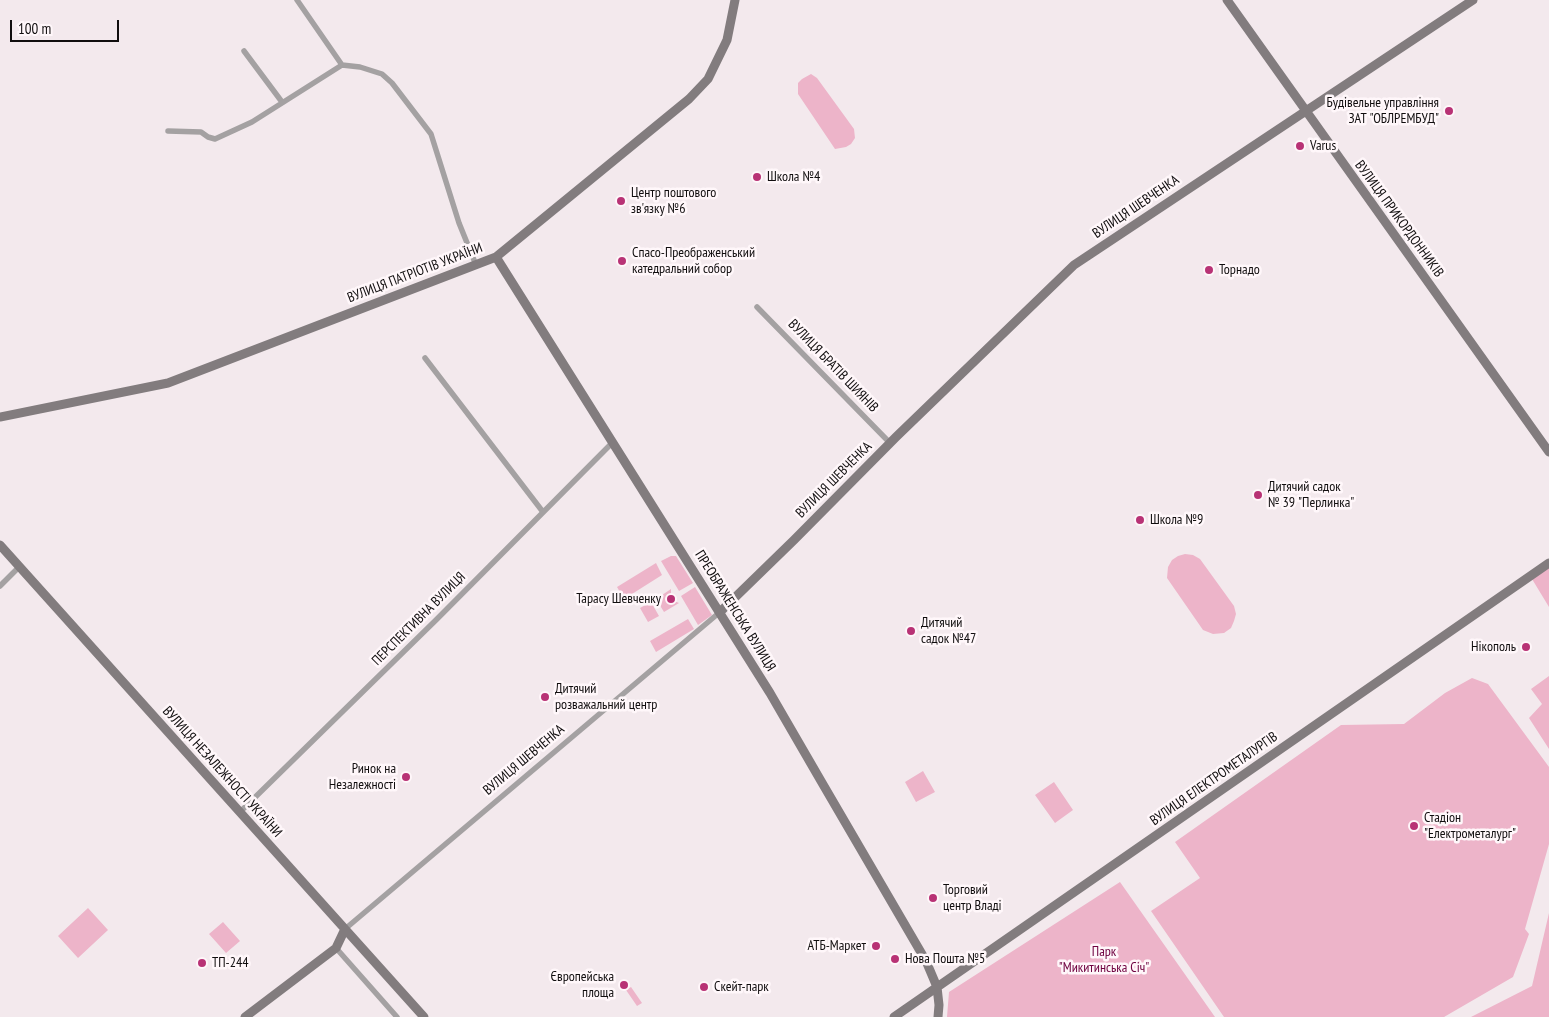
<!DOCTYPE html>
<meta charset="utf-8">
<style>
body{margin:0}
#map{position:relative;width:1549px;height:1017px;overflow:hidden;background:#f3e9ed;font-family:"PT Sans Narrow",sans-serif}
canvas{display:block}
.scale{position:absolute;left:10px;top:20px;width:109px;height:22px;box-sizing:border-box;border:2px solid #100d0e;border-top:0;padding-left:6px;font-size:15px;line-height:18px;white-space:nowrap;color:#100d0e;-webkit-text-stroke:4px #fff7fa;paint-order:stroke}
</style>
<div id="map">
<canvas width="1549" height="1017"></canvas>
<div class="scale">100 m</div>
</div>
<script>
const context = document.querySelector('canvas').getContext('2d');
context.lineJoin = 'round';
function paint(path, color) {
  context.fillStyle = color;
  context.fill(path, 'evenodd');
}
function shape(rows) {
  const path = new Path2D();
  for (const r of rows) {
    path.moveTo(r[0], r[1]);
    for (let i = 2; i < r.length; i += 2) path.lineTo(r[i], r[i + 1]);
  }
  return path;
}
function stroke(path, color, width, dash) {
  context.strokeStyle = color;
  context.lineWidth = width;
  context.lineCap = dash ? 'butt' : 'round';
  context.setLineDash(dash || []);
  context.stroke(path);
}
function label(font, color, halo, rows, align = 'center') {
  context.font = font + ' "PT Sans Narrow",sans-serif';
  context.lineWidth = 5;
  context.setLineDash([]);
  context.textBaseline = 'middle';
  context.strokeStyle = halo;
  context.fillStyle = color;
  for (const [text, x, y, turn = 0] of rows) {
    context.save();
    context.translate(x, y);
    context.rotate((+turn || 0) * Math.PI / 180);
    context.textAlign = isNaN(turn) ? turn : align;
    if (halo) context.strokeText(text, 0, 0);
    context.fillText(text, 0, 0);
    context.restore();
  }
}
paint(shape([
 [811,74,817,78,854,129,855,138,851,144,846,147,835,149,798,94,798,83,802,79],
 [1185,554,1193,555,1200,559,1234,606,1236,614,1234,621,1231,628,1224,633,1213,634,1203,630,1167,578,1168,567,1172,560,1178,556],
 [671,556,676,556,693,583,679,591,661,561],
 [656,563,662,575,624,599,617,587],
 [1549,567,1549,607,1532,579],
 [695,587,712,615,698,625,681,596],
 [671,589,671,596,667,598,670,603,674,601,679,603,664,612,656,599],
 [651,602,659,616,648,622,640,608],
 [688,619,694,629,656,652,650,641],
 [1549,676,1549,749,1529,718,1542,704,1531,689],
 [1472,678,1488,684,1549,767,1549,844,1525,929,1529,934,1513,977,1444,1017,1224,1017,1151,911,1200,878,1175,842,1341,725,1404,724,1445,693],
 [923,771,935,792,916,802,905,782],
 [1054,782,1073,810,1055,823,1035,795],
 [1120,882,1215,1017,947,1017,949,992],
 [88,908,108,930,78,958,58,936],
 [1549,913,1549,1017,1471,1017,1532,986],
 [223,922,240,941,226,953,209,934],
 [631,987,642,1003,637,1006,626,990]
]), '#edb4c9');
stroke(shape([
 [297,0,342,65],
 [244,51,282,102],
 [168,131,201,132,208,137,215,139,252,122,342,65,360,67,382,74,392,83,431,134,459,223,476,265],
 [757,307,890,443],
 [425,358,543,512],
 [0,586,19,567],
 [240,812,436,620,613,442],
 [345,929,720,612],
 [336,948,397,1017]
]), '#a4a1a2', 5.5);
stroke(shape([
 [1227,0,1549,452],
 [496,257,770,693,821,781,926,961,937,987,939,1005,938,1017],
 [0,417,168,383,496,257,689,99,708,79,727,40,735,0],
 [0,545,424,1017],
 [720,612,794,540,896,437,1074,265,1473,0],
 [245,1017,336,948,345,929],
 [894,1017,1549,563]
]), '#827c7e', 9);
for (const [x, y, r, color] of [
 [1449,111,5,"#b83275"],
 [1300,146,5,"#b83275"],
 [757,177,5,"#b83275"],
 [621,201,5,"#b83275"],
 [622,261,5,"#b83275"],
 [1209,270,5,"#b83275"],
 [1258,495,5,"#b83275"],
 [1140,520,5,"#b83275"],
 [671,599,5,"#b83275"],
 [911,631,5,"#b83275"],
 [1526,647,5,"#b83275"],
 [545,697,5,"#b83275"],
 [406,777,5,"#b83275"],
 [1414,826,5,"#b83275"],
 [933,898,5,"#b83275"],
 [876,946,5,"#b83275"],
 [895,959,5,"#b83275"],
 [202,963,5,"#b83275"],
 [624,985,5,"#b83275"],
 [704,987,5,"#b83275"]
]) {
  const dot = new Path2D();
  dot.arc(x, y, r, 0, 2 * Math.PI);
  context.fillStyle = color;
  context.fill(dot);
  stroke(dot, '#fff7fa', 2);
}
label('14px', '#100d0e', '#fff7fa', [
 ["Будівельне управління",1439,103,"right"],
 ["ЗАТ \"ОБЛРЕМБУД\"",1439,119,"right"],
 ["Varus",1310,146],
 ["Школа №4",767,177],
 ["Центр поштового",631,193],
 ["зв'язку №6",631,209],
 ["Спасо-Преображенський",632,253],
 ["катедральний собор",632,269],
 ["Торнадо",1219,270],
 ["Дитячий садок",1268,487],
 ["№ 39 \"Перлинка\"",1268,503],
 ["Школа №9",1150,520],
 ["Тарасу Шевченку",661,599,"right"],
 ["Дитячий",921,623],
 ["садок №47",921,639],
 ["Нікополь",1516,647,"right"],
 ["Дитячий",555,689],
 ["розважальний центр",555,705],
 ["Ринок на",396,769,"right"],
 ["Незалежності",396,785,"right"],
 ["Стадіон",1424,818],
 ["\"Електрометалург\"",1424,834],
 ["Торговий",943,890],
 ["центр Владі",943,906],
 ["АТБ-Маркет",866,946,"right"],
 ["Нова Пошта №5",905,959],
 ["ТП-244",212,963],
 ["Європейська",614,977,"right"],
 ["площа",614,993,"right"],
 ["Скейт-парк",714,987]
], 'left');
label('14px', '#100d0e', '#fff7fa', [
 ["ВУЛИЦЯ ШЕВЧЕНКА",1136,207,-34],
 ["ВУЛИЦЯ ПРИКОРДОННИКІВ",1399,219,54],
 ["ВУЛИЦЯ ПАТРІОТІВ УКРАЇНИ",415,273,-21],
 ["ВУЛИЦЯ БРАТІВ ШИЯНІВ",833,366,46],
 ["ВУЛИЦЯ ШЕВЧЕНКА",834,480,-45],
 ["ПРЕОБРАЖЕНСЬКА ВУЛИЦЯ",735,611,58],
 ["ПЕРСПЕКТИВНА ВУЛИЦЯ",419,619,-45],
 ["ВУЛИЦЯ ШЕВЧЕНКА",524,760,-40],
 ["ВУЛИЦЯ НЕЗАЛЕЖНОСТІ УКРАЇНИ",222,772,48],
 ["ВУЛИЦЯ ЕЛЕКТРОМЕТАЛУРГІВ",1214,779,-35]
]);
label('14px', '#6e013f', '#fff7fa', [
 ["Парк",1104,952],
 ["\"Микитинська Січ\"",1104,968]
]);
</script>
